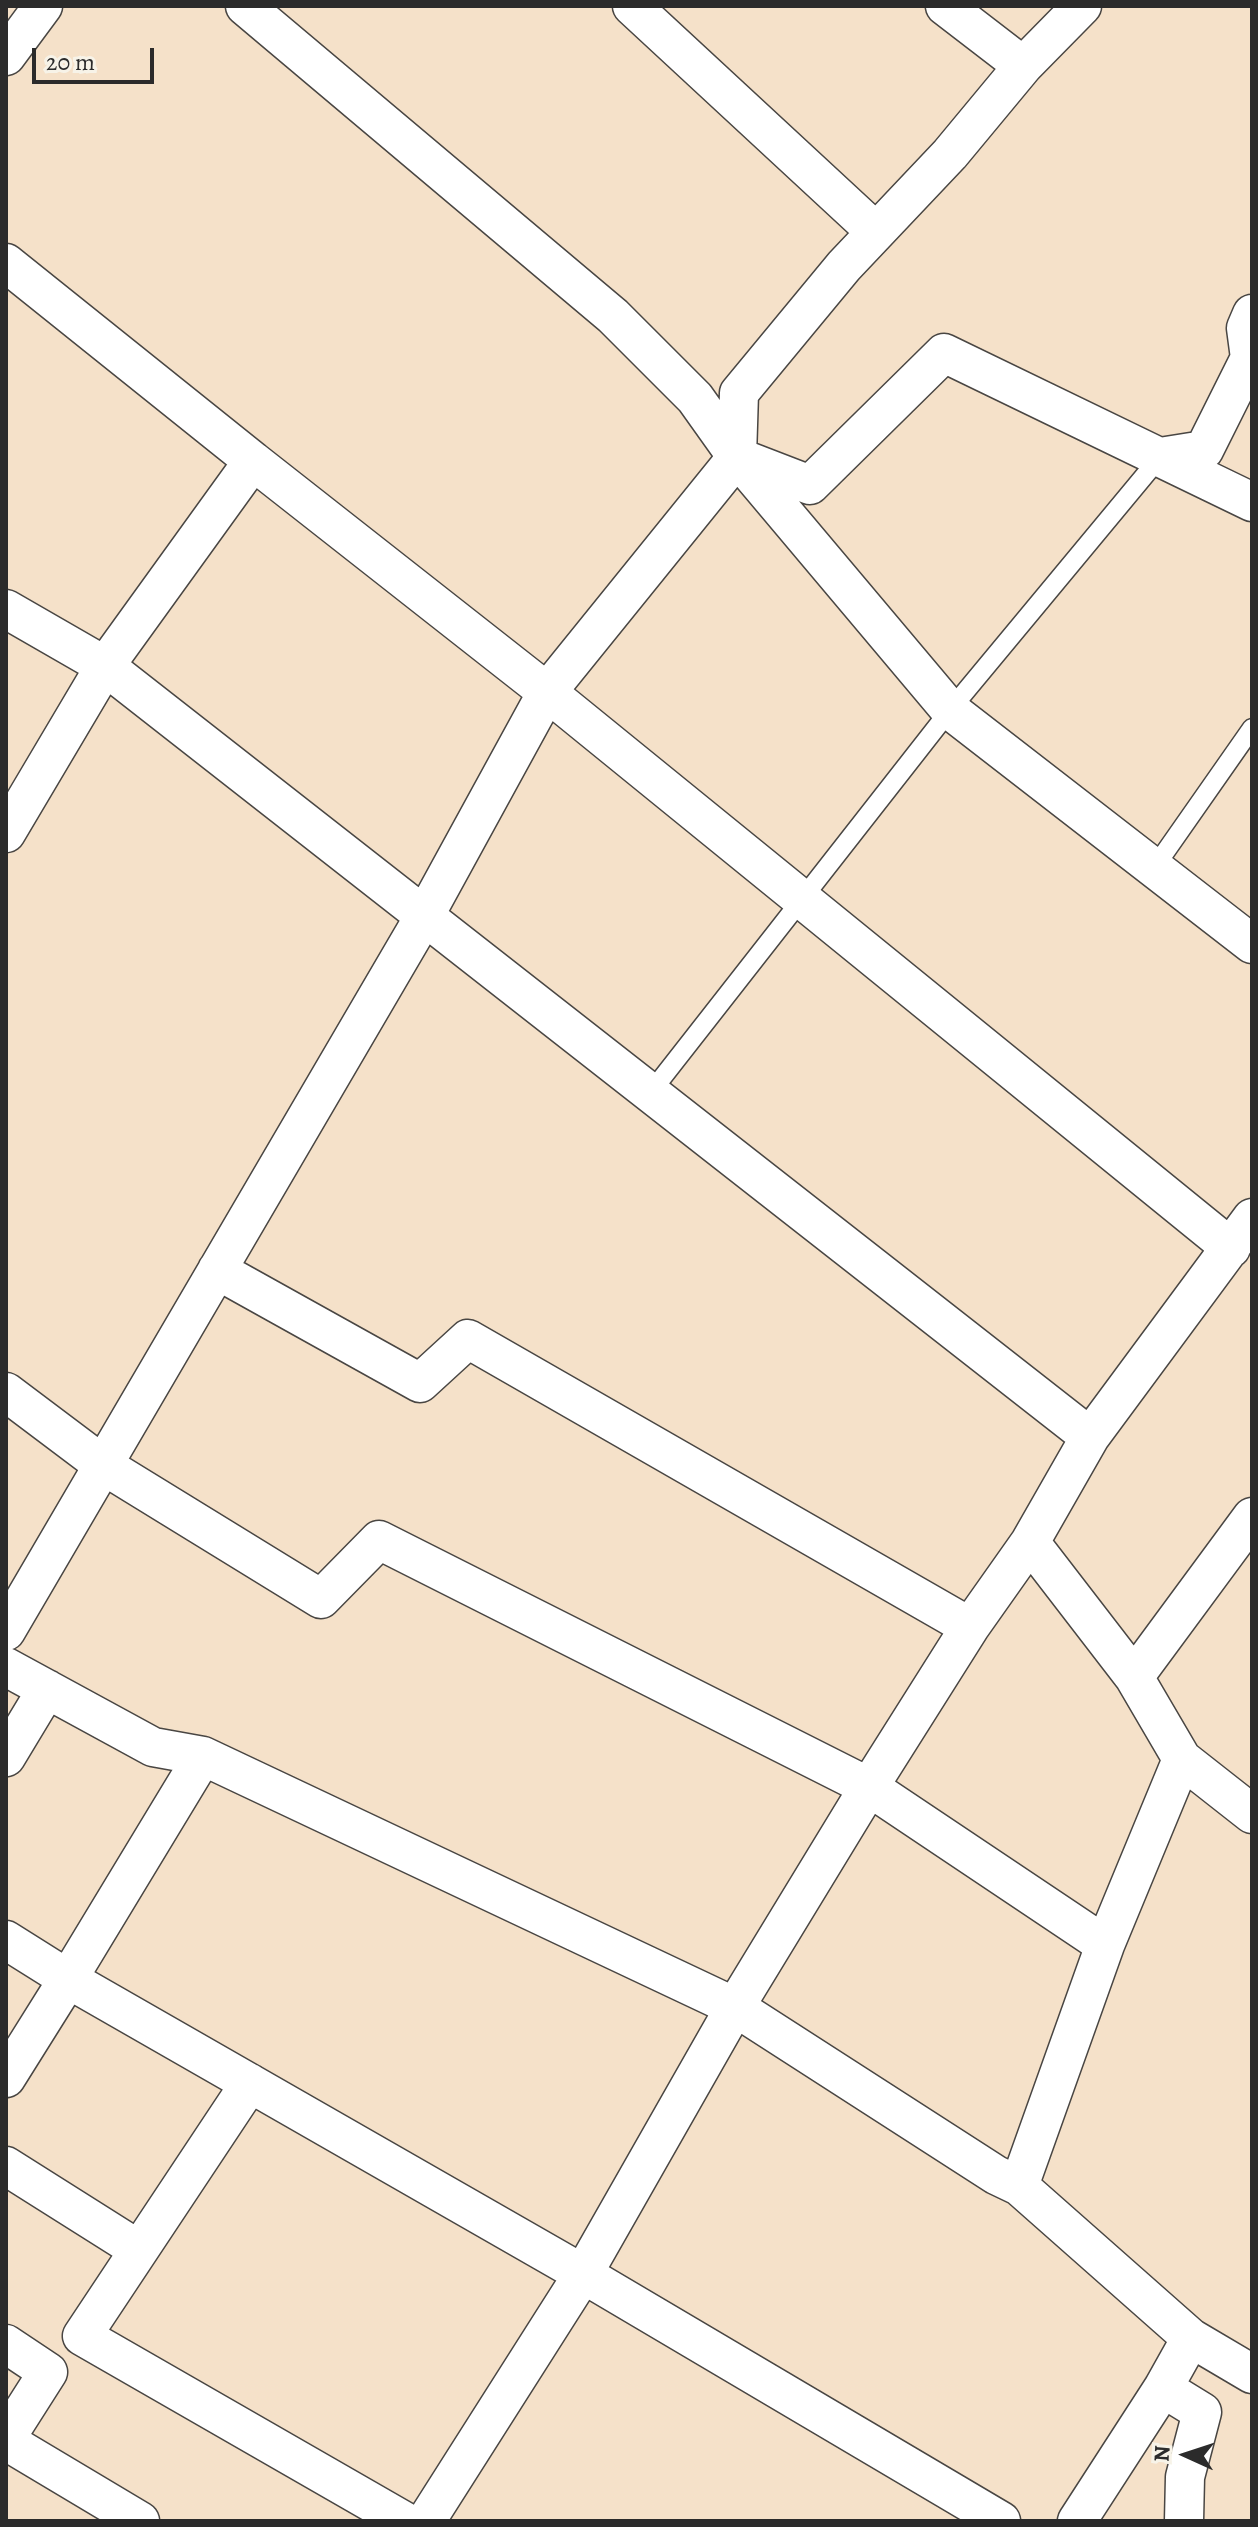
<!DOCTYPE html>
<style>
body{margin:0}
#map{position:relative;width:1258px;height:2527px;overflow:hidden;background:#f5e1c9;font-family:Alegreya,serif}
canvas{display:block}
.frame{position:absolute;inset:0;border:8px solid #2b2b2b;pointer-events:none}
.north{position:absolute;left:1146px;top:2415px;width:80px;height:80px;-webkit-text-stroke:6px #f7f3e8;paint-order:stroke;rotate:273deg;font-size:22px;font-weight:700;line-height:32px;text-align:center;color:#2b2b2b}
.north::after{content:'';display:block;margin:auto;width:28px;height:36px;background:#2b2b2b;clip-path:polygon(50% 0,100% 100%,50% 72%,0 100%)}
.scale{position:absolute;left:32px;top:48px;width:122px;height:36px;box-sizing:border-box;border:4px solid #2b2b2b;border-top:0;padding-left:10px;font-size:24px;line-height:28px;white-space:nowrap;color:#2b2b2b;-webkit-text-stroke:6px #f7f3e8;paint-order:stroke}
</style>
<div id="map">
<canvas width="1258" height="2527"></canvas>
<div class="frame"></div>
<div class="north">N</div>
<div class="scale">20 m</div>
</div>
<script>
const context = document.querySelector('canvas').getContext('2d');
context.lineJoin = 'round';
function shape(rows) {
  const path = new Path2D();
  for (const r of rows) {
    path.moveTo(r[0], r[1]);
    for (let i = 2; i < r.length; i += 2) path.lineTo(r[i], r[i + 1]);
  }
  return path;
}
function stroke(path, color, width, dash) {
  context.strokeStyle = color;
  context.lineWidth = width;
  context.lineCap = dash ? 'butt' : 'round';
  context.setLineDash(dash || []);
  context.stroke(path);
}
const service = shape([
 [1154,868,1252,728],
 [651,1092,950,710,1160,457]
]);
const minor = shape([
 [245,6,613,316,695,398,737,457,950,710,1252,944],
 [632,6,876,232],
 [6,56,43,6],
 [1023,66,1082,6],
 [6,263,253,461,105,666,6,833],
 [1160,457,1204,450,1250,358,1246,328,1252,314],
 [740,458,810,485,944,353,1252,502],
 [253,461,547,692,1231,1248],
 [6,609,105,666,1090,1437],
 [217,1270,420,1383,468,1339,970,1627],
 [6,1392,103,1465,321,1599,379,1540,869,1787,1105,1945],
 [6,1631,425,915,547,692,737,457,739,393,844,266,950,154,1023,66,945,6],
 [6,1667,153,1747,203,1756,735,2007,996,2175,1019,2186,1191,2338,1163,2388,1077,2521],
 [1134,1677,1252,1517],
 [203,1756,68,1979,583,2274,1001,2521],
 [6,1757,47,1689],
 [1182,1759,1252,1814],
 [6,1940,68,1979,6,2078],
 [250,2083,82,2336,404,2521],
 [6,2166,139,2250],
 [1019,2186,1105,1945,1182,1759,1134,1677,1030,1542],
 [1191,2338,1252,2374],
 [6,2344,48,2372,6,2438],
 [1163,2388,1202,2412,1185,2477,1184,2521],
 [6,2441,140,2521],
 [426,2521,583,2274,735,2007,869,1787,970,1627,1030,1542,1090,1437,1252,1218]
]);
stroke(service, '#494643', 21);
stroke(minor, '#494643', 41);
stroke(service, '#fff', 18);
stroke(minor, '#fff', 38);
</script>
